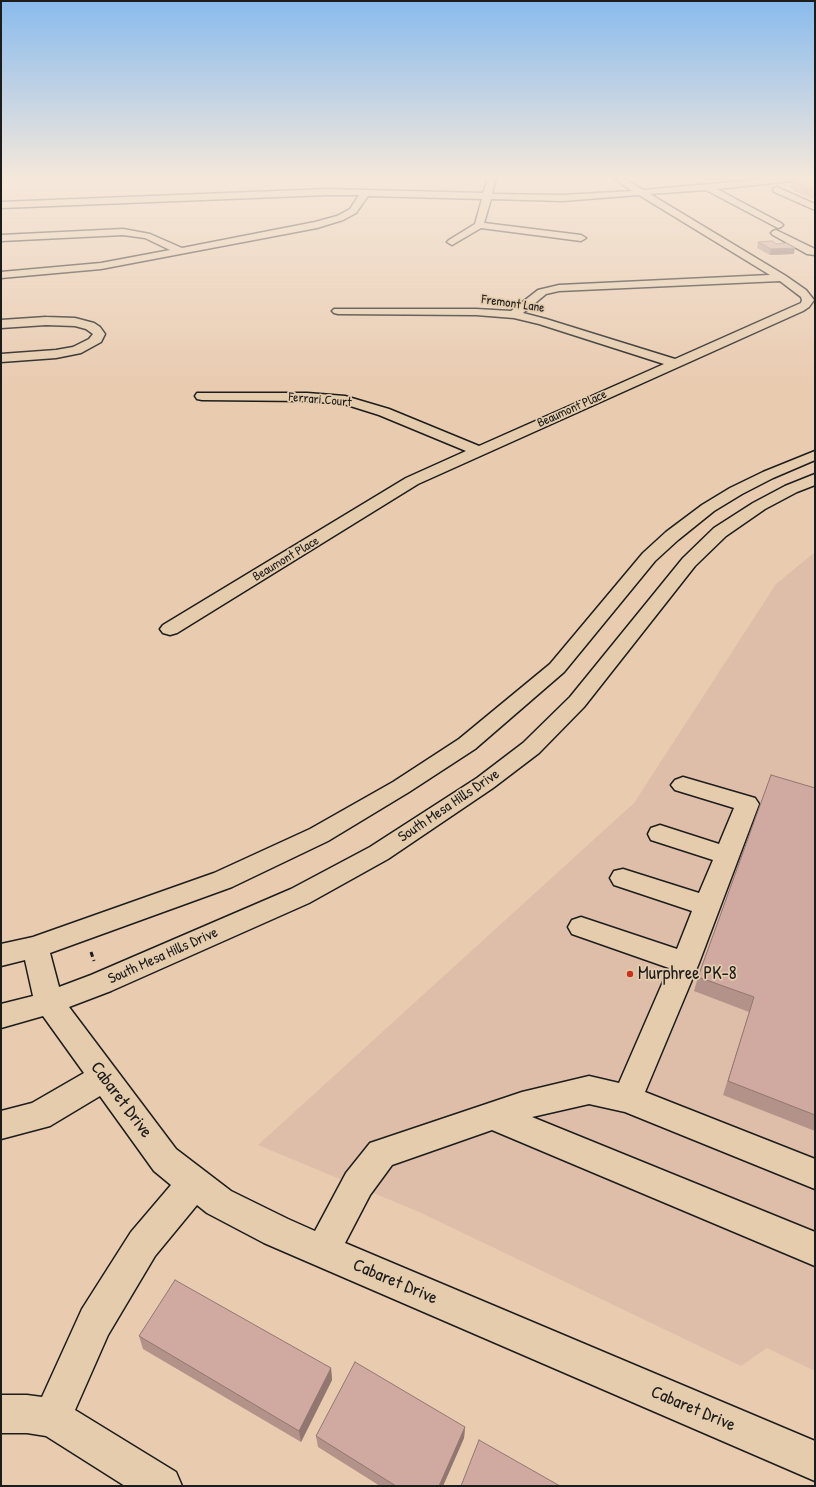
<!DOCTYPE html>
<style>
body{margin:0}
#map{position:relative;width:816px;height:1487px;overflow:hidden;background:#e9cbb0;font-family:"Patrick Hand",sans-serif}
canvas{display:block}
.frame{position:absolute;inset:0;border:2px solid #1c1c1c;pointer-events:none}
</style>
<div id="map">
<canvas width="816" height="1487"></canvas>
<div class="frame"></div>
</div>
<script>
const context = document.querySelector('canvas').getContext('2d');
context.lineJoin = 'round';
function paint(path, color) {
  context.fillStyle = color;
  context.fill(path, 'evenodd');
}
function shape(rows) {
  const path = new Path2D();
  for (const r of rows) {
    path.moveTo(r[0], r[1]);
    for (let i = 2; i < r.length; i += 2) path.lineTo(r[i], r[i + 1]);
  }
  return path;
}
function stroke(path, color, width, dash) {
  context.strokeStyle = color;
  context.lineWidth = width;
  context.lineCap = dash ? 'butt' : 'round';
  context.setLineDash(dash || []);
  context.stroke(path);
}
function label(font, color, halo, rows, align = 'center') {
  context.font = font + ' "Patrick Hand",sans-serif';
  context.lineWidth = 3.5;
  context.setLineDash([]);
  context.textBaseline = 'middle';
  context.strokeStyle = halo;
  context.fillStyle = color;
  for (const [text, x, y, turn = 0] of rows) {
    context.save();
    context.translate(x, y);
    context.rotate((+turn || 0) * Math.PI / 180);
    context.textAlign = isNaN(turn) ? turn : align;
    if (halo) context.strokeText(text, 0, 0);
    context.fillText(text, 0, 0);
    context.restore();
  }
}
paint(shape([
 [815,552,815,1371,767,1348,741,1366,419,1212,258,1145,634,803,776,584]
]), '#debea9');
const minor = shape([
 [488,178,496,178,492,194,563,195,632,191,613,178,624,178,643,190,774,178,806,178,802,180,717,189,781,223,783,225,781,227,778,228,706,190,650,194,786,276,806,290,814,300,809,307,803,311,418,484,177,633,170,635,163,633,160,629,163,625,406,478,466,451,379,415,344,404,307,401,202,400,197,399,195,396,197,393,307,393,345,396,389,409,479,446,664,364,539,324,514,318,476,315,338,314,334,313,332,311,334,309,476,309,511,311,538,290,559,285,770,275,639,195,563,201,491,199,484,223,581,235,586,238,581,241,481,228,452,245,447,242,449,240,475,224,482,199,368,196,356,213,343,220,317,228,101,269,1,278,1,272,101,263,170,250,145,238,123,235,1,241,1,235,123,229,150,234,182,248,315,222,337,216,350,209,359,195,328,195,1,208,1,202,328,189,483,193,488,178],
 [780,281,801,297,802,300,801,303,675,359,546,319,523,313,546,294,559,291,780,281],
 [777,187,815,204,815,210,774,192,773,190,774,188,777,187],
 [776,230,815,249,815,255,807,254,773,235,771,233,773,231,776,230],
 [46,317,75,318,94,323,100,327,105,334,101,342,81,353,56,358,1,362,1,354,56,350,73,347,89,339,93,334,86,329,75,326,46,325,1,328,1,320,46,317],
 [815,451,815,460,773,478,742,494,714,511,678,540,655,561,564,672,475,749,409,792,328,841,232,887,50,953,59,987,91,975,291,889,370,847,477,778,523,743,570,697,683,558,714,528,753,503,785,486,815,474,815,485,797,492,765,509,726,536,695,566,584,707,539,753,493,788,388,859,309,903,111,991,69,1007,176,1149,231,1191,288,1219,315,1231,346,1173,370,1143,522,1092,589,1076,619,1083,669,968,572,934,568,927,572,920,581,917,677,949,692,911,614,885,610,878,614,871,623,869,699,893,713,860,651,840,648,834,651,828,660,825,719,844,734,808,675,790,671,785,675,780,683,777,755,798,759,804,699,963,645,1092,815,1159,815,1189,625,1112,589,1104,532,1117,815,1232,815,1266,492,1130,392,1165,370,1195,345,1243,815,1441,815,1481,264,1243,207,1213,197,1205,155,1256,108,1335,75,1410,176,1472,182,1486,125,1486,46,1436,27,1433,1,1433,1,1395,27,1395,42,1397,82,1309,131,1232,171,1185,154,1171,100,1096,50,1126,1,1139,1,1111,32,1103,84,1073,43,1016,1,1028,1,1004,33,996,25,960,1,966,1,944,33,937,214,873,310,829,393,782,459,739,550,664,643,553,666,532,702,505,730,488,763,472,815,451]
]);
stroke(minor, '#1c1c1c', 3);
stroke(shape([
 [91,952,94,961]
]), '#1c1c1c', 3, [5, 3.5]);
paint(minor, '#e5ccad');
paint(shape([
 [702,178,731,178,731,179,707,181],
 [815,179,815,200,794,191,794,189,790,188,792,180],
 [758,242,794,254,770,255,757,248],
 [815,788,815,1131,723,1095,749,1012,694,991,698,977],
 [139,1336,331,1368,332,1380,301,1442,143,1349],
 [465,1427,464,1438,443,1486,380,1486,318,1447,316,1436]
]), '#b3928a');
paint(shape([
 [707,178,731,178,731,179,707,181],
 [795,248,794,254,770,255,771,249],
 [331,1368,332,1380,301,1442,299,1431],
 [465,1427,464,1438,443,1486,439,1486]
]), '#927771');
const building = shape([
 [808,178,815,179,815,182,814,182,815,182,815,191,796,183,799,183,792,180,808,178],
 [772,241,776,244,786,243,795,248,771,249,758,242,772,241],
 [771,775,815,788,815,1115,728,1081,754,997,698,977,771,775],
 [175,1280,331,1368,299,1431,139,1336,175,1280],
 [355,1362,465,1427,439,1486,396,1486,316,1436,355,1362],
 [479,1440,560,1486,461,1486,479,1440]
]);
paint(building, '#d0aaa1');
stroke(building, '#927771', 1);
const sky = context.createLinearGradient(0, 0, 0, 387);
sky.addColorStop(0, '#89bbed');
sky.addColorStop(0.46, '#f5e8db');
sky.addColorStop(1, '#f5e8db00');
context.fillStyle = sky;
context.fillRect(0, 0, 816, 387);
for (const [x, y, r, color] of [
 [630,974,4,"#c8321e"]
]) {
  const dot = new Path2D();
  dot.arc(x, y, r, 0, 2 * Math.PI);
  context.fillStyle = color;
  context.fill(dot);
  stroke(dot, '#e5ccad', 1.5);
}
label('13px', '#1c1c1c', '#e5ccad', [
 ["Fremont Lane",513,304,8],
 ["Ferrari Court",320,400,5],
 ["Beaumont Place",572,409,-24],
 ["Beaumont Place",286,559,-31]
]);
label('15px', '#1c1c1c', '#e5ccad', [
 ["South Mesa Hills Drive",449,806,-34],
 ["South Mesa Hills Drive",163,956,-24]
]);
label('18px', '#1c1c1c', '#e5ccad', [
 ["Murphree PK-8",638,974]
], 'left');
label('18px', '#1c1c1c', '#e5ccad', [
 ["Cabaret Drive",121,1100,53],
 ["Cabaret Drive",395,1282,23],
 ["Cabaret Drive",693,1409,23]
]);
</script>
